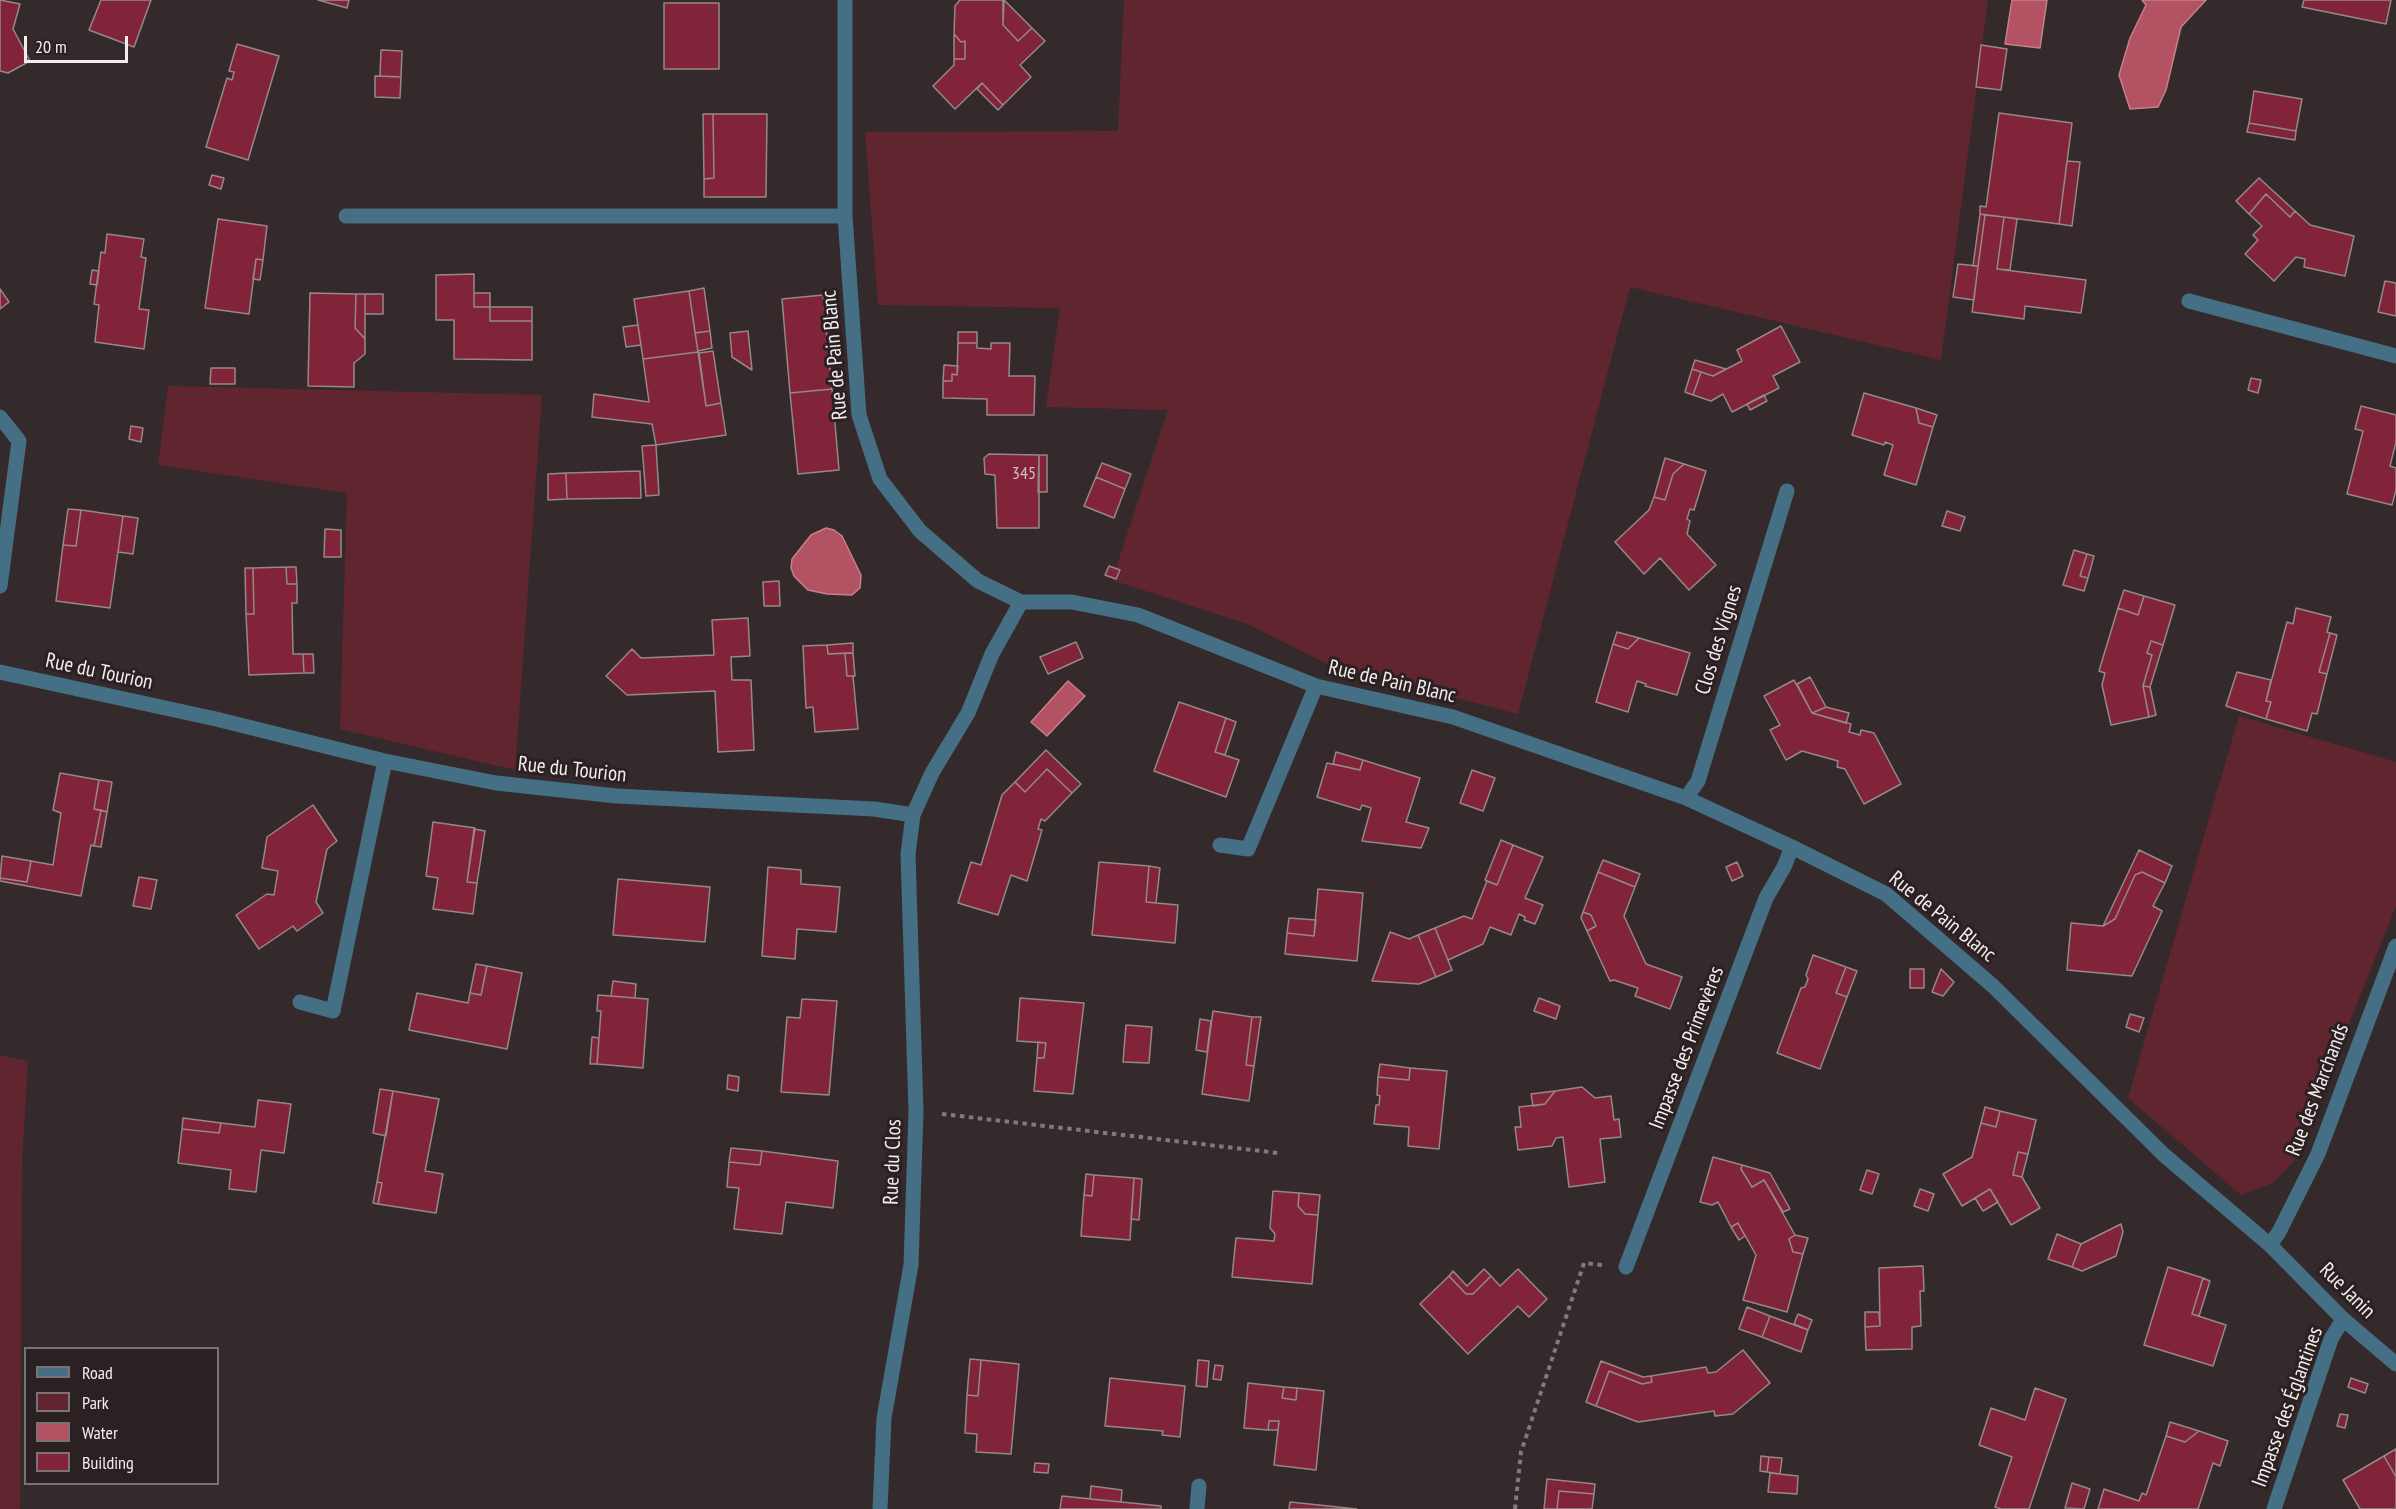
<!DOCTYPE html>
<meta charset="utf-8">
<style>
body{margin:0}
#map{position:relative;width:2396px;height:1509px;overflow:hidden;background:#352a2b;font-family:"PT Sans Narrow",sans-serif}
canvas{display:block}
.legend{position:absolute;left:24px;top:1347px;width:195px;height:138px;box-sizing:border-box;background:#2b2122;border:2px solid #7b7373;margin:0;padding:8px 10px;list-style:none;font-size:18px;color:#f4eded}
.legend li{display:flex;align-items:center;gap:12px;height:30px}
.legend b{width:30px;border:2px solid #7b7373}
.scale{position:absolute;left:24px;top:36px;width:104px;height:27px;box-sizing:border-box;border:3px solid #f4eded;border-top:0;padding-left:8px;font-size:18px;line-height:21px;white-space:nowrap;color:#f4eded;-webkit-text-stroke:4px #2b2122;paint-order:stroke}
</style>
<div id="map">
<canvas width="2396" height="1509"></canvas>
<ul class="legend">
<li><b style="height:8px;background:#456f84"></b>Road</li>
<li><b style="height:16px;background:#612530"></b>Park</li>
<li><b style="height:16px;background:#b25262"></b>Water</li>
<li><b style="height:16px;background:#812439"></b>Building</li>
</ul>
<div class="scale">20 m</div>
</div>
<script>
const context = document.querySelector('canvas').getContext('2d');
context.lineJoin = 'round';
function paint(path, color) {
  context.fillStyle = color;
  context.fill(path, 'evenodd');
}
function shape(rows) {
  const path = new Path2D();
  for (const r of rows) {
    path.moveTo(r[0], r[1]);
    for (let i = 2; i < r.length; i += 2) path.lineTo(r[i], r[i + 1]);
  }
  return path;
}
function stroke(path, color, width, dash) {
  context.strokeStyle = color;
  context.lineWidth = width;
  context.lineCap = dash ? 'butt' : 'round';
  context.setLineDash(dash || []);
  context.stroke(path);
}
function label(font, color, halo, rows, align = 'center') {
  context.font = font + ' "PT Sans Narrow",sans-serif';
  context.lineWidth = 6;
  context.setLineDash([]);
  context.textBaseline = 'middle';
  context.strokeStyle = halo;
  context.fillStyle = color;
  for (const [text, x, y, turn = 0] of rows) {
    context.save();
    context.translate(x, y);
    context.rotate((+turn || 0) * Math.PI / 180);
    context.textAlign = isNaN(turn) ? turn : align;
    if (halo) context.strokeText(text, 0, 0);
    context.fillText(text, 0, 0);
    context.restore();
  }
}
paint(shape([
 [1124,0,1988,0,1941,360,1630,287,1518,714,1329,665,1247,624,1112,580,1168,410,1046,407,1060,308,878,305,865,132,1118,131],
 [168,386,542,395,515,770,340,729,347,493,158,465],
 [2239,716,2396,762,2396,906,2294,1161,2273,1183,2241,1195,2128,1098],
 [0,1055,28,1061,22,1163,20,1509,0,1509]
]), '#612530');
const water = shape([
 [2012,0,2047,0,2040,48,2005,44,2012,0],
 [2142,0,2206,0,2181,27,2166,90,2158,107,2130,109,2119,75,2130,38,2146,5,2142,0],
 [826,528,834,530,842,536,861,575,860,588,852,595,827,594,808,590,794,576,791,568,792,559,811,535,826,528],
 [1068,681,1085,696,1047,736,1031,722,1068,681]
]);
paint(water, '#b25262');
stroke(water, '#c6808c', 1.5);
const building = shape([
 [0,0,20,4,13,29,30,61,8,73,0,71,0,0],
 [101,0,151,0,134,47,89,30,101,0],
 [318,0,349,0,347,8,318,0],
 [960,0,1003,0,1003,25,1018,41,1032,28,1045,41,1020,65,1031,77,1003,105,982,83,955,109,933,86,954,65,954,59,965,59,965,41,961,42,954,34,955,6,960,0],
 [1004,0,1032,28,1018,41,1003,25,1004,0],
 [2304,0,2391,0,2386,24,2302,7,2304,0],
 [664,3,719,3,719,69,664,69,664,3],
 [954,34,961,42,965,41,965,59,954,59,954,34],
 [237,44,279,56,248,160,206,147,227,78,232,80,234,72,229,71,237,44],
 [1981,45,2007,49,2001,90,1976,87,1981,45],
 [381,50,402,51,401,77,380,76,381,50],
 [375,76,401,77,400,98,375,97,375,76],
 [982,83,1003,105,998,110,977,89,982,83],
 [2254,91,2302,99,2296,131,2249,123,2254,91],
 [1999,113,2072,123,2059,224,1980,214,1980,206,1986,207,1999,113],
 [703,114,713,114,714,178,704,179,703,114],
 [713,114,767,114,766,197,704,197,704,179,714,178,713,114],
 [2249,123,2296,131,2295,140,2247,132,2249,123],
 [2067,161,2080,162,2072,226,2059,224,2067,161],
 [212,175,224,178,221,189,209,185,212,175],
 [2259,178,2295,211,2290,217,2266,194,2249,214,2236,201,2259,178],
 [2266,194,2290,217,2295,211,2310,225,2354,236,2345,276,2304,267,2305,259,2296,257,2274,281,2245,254,2258,240,2253,235,2262,226,2249,214,2266,194],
 [1980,214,1985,215,1978,266,1973,266,1980,214],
 [1985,215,2004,217,1997,269,2086,280,2081,313,2025,306,2024,319,1972,312,1985,215],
 [2004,217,2017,219,2010,270,1997,269,2004,217],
 [218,219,267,226,263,260,256,259,249,314,205,308,218,219],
 [107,234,144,239,141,257,146,258,139,309,149,310,144,349,95,342,99,305,94,304,101,252,105,253,107,234],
 [256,259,263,260,260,280,253,279,256,259],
 [1958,264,1978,266,1974,300,1953,297,1958,264],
 [92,270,99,271,97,285,90,284,92,270],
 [474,274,474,307,490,307,490,321,532,321,532,360,454,359,454,320,436,320,436,275,474,274],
 [2385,281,2396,283,2396,316,2378,312,2385,281],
 [704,288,710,331,695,333,689,291,704,288],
 [0,289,9,302,0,309,0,289],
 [689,291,698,352,643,359,634,299,689,291],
 [310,293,356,294,355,328,365,339,365,354,354,363,354,387,308,386,310,293],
 [474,293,490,293,490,307,474,307,474,293],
 [356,294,365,294,365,339,355,328,356,294],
 [365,294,383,294,383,314,365,314,365,294],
 [823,295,832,389,790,393,782,299,823,295],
 [490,307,532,307,532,321,490,321,490,307],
 [638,325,641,345,626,347,623,327,638,325],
 [1781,326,1800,362,1773,376,1779,388,1732,412,1723,394,1711,401,1693,395,1701,372,1713,376,1742,361,1737,350,1781,326],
 [710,331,712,348,698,351,695,333,710,331],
 [748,331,752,370,732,357,730,333,748,331],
 [958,332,977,332,977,343,958,343,958,332],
 [958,343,977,343,977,348,991,349,991,343,1010,343,1009,376,1035,376,1034,415,987,415,987,399,943,398,943,381,952,381,952,374,957,375,958,343],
 [713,351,721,403,706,406,699,353,713,351],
 [698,352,706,406,721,403,726,435,656,445,652,424,592,417,594,394,649,402,643,359,698,352],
 [1695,360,1726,369,1713,376,1692,369,1695,360],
 [944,365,958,366,957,375,952,374,952,381,943,381,944,365],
 [211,368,235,368,235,384,210,384,211,368],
 [1692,369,1701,372,1693,395,1685,392,1692,369],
 [2251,378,2261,380,2258,393,2248,390,2251,378],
 [832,389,839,470,798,474,790,393,832,389],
 [1864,393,1916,408,1919,423,1933,427,1916,485,1884,475,1893,445,1885,442,1884,445,1852,435,1864,393],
 [1764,395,1767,401,1750,410,1747,404,1764,395],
 [2361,406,2396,415,2396,442,2390,466,2396,468,2396,490,2392,505,2347,494,2363,431,2355,429,2361,406],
 [1916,408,1937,415,1933,427,1919,423,1916,408],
 [131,426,143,428,141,442,129,439,131,426],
 [656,445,659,495,646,496,642,446,656,445],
 [989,454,1039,455,1039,528,997,528,995,475,985,474,984,458,989,454],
 [1039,455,1047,455,1047,492,1038,492,1039,455],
 [1665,458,1684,464,1673,474,1665,500,1654,497,1665,458],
 [1102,463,1131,474,1125,489,1096,477,1102,463],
 [1684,464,1706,471,1694,510,1690,509,1687,519,1690,521,1687,534,1716,565,1689,590,1660,558,1644,574,1615,542,1649,510,1654,497,1665,500,1673,474,1684,464],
 [640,471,641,498,567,499,566,473,640,471],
 [566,473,567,499,548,500,548,474,566,473],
 [1096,477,1125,489,1114,518,1084,506,1096,477],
 [68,509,81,510,76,546,63,545,68,509],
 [81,510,123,516,110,608,56,601,63,545,76,546,81,510],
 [1947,511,1965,517,1960,531,1942,526,1947,511],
 [123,516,138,518,133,554,118,552,123,516],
 [325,529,341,530,341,557,324,557,325,529],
 [2074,550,2087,554,2080,576,2088,578,2084,591,2063,585,2074,550],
 [2087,554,2094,556,2088,578,2080,576,2087,554],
 [1109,566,1120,570,1116,579,1105,575,1109,566],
 [286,567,296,567,297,584,287,584,286,567],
 [286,567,287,584,297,584,297,603,292,603,293,654,303,654,304,673,249,675,246,614,254,614,253,568,286,567],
 [245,568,253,568,254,614,246,614,245,568],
 [779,581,780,606,764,606,763,582,779,581],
 [2124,590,2144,596,2138,615,2118,608,2124,590],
 [2144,596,2175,605,2163,645,2151,641,2147,653,2152,655,2143,686,2149,717,2111,725,2102,685,2105,673,2099,671,2118,608,2138,615,2144,596],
 [2296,608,2331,617,2327,632,2330,633,2319,672,2327,674,2317,714,2312,713,2307,731,2266,719,2271,702,2266,701,2287,622,2293,624,2296,608],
 [748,618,750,656,731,657,732,680,751,680,754,750,718,752,715,691,627,695,606,676,632,649,641,658,714,655,712,620,748,618],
 [1617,632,1639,638,1628,649,1613,644,1617,632],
 [2330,633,2337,635,2327,674,2319,672,2330,633],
 [1639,638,1690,653,1677,695,1645,686,1646,684,1637,681,1628,712,1596,702,1613,644,1628,649,1639,638],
 [2151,641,2163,645,2150,687,2143,686,2152,655,2147,653,2151,641],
 [1076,642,1083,658,1048,674,1040,657,1076,642],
 [853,643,853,653,828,654,827,645,853,643],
 [827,645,828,654,845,653,847,676,853,676,858,729,815,732,813,707,806,708,803,646,827,645],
 [845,653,853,653,855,676,847,676,845,653],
 [303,654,313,654,314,673,304,673,303,654],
 [2237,672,2271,680,2266,701,2271,702,2266,719,2226,706,2237,672],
 [1810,677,1826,707,1812,713,1797,684,1810,677],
 [1794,680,1812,713,1851,724,1849,732,1860,735,1861,730,1874,733,1901,784,1864,804,1845,769,1837,767,1838,761,1802,751,1786,760,1770,730,1780,725,1764,696,1794,680],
 [2143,686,2150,687,2156,715,2149,717,2143,686],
 [1179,702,1226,718,1215,752,1239,760,1226,797,1154,771,1179,702],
 [1826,707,1849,713,1846,723,1812,713,1826,707],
 [1226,718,1236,722,1225,755,1215,752,1226,718],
 [1046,750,1081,784,1072,793,1047,769,1025,792,1015,782,1046,750],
 [1336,752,1363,760,1360,770,1333,764,1336,752],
 [1363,760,1420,778,1406,822,1429,828,1421,848,1362,841,1371,808,1362,805,1360,810,1317,797,1327,763,1360,770,1363,760],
 [1047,769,1072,793,1045,821,1041,819,1038,829,1042,830,1027,881,1011,875,998,915,958,903,971,862,981,865,1002,795,1015,782,1025,792,1047,769],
 [1472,770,1495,778,1483,811,1460,803,1472,770],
 [60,773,99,780,94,809,101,810,94,846,91,845,81,896,0,881,0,878,27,882,31,861,53,865,61,813,53,810,60,773],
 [99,780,112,782,107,812,94,809,99,780],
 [313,805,337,841,327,849,316,902,323,913,297,931,293,926,259,949,236,915,267,894,274,895,278,871,262,868,267,837,313,805],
 [101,810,107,812,101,847,94,846,101,810],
 [433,822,475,828,467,882,477,883,473,914,433,909,438,878,426,876,433,822],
 [474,829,485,831,477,883,467,882,474,829],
 [1501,840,1513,845,1497,885,1485,880,1501,840],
 [1513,845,1543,857,1525,898,1543,905,1535,924,1524,920,1525,917,1519,914,1511,935,1490,927,1483,944,1448,960,1435,928,1464,916,1472,919,1487,881,1497,885,1513,845],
 [2139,850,2172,866,2165,883,2142,872,2135,875,2115,919,2103,926,2139,850],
 [2,856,31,861,27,882,0,878,2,856],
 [1603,860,1640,874,1635,887,1598,872,1603,860],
 [1099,862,1149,866,1146,902,1178,905,1175,943,1092,935,1099,862],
 [1737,862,1743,876,1732,881,1726,867,1737,862],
 [1149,866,1160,868,1156,903,1146,902,1149,866],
 [768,867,801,870,801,884,840,887,836,932,797,929,795,959,762,956,768,867],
 [1598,872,1635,887,1624,916,1646,964,1682,977,1670,1009,1635,996,1638,988,1614,980,1610,981,1587,931,1596,926,1591,915,1583,912,1598,872],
 [2142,872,2165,883,2153,906,2162,911,2132,976,2067,970,2071,923,2103,926,2115,919,2135,875,2142,872],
 [139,877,157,880,151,909,133,906,139,877],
 [618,879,710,887,705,942,613,935,618,879],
 [1318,889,1363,893,1357,961,1285,954,1287,933,1314,936,1318,889],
 [1583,912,1591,915,1596,926,1587,931,1581,918,1583,912],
 [1289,918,1316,920,1314,936,1287,933,1289,918],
 [1435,928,1452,970,1436,977,1418,935,1435,928],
 [1390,932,1409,939,1418,935,1436,977,1419,984,1372,981,1390,932],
 [1813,955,1846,967,1836,993,1847,997,1820,1069,1777,1053,1801,988,1805,987,1808,979,1806,975,1813,955],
 [476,964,487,966,481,995,470,993,476,964],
 [487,966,522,973,507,1049,409,1030,417,993,468,1003,470,993,481,995,487,966],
 [1846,967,1857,971,1847,997,1836,993,1846,967],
 [1910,969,1924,969,1924,988,1910,988,1910,969],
 [1941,969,1954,982,1943,996,1932,992,1941,969],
 [613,981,636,984,635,998,611,996,613,981],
 [598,995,648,999,643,1068,597,1064,601,1011,597,1011,598,995],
 [1020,998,1084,1003,1073,1094,1034,1091,1037,1058,1044,1058,1046,1043,1017,1041,1020,998],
 [1539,998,1560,1006,1556,1019,1534,1011,1539,998],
 [802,999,837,1001,829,1095,781,1092,787,1017,800,1018,802,999],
 [1213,1011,1252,1017,1246,1065,1254,1066,1249,1101,1202,1094,1213,1011],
 [2130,1014,2144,1018,2139,1032,2126,1027,2130,1014],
 [1252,1017,1261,1017,1254,1066,1246,1065,1252,1017],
 [1200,1019,1211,1021,1207,1052,1196,1050,1200,1019],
 [1126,1025,1152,1027,1149,1063,1123,1062,1126,1025],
 [592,1037,599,1038,597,1064,590,1064,592,1037],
 [1038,1042,1046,1043,1044,1058,1037,1058,1038,1042],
 [1380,1064,1410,1068,1409,1080,1378,1077,1380,1064],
 [1410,1068,1447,1071,1439,1149,1408,1146,1409,1127,1374,1124,1376,1105,1379,1105,1380,1096,1377,1095,1378,1077,1409,1080,1410,1068],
 [728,1075,739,1077,738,1091,727,1089,728,1075],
 [1582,1087,1595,1098,1611,1096,1614,1120,1619,1119,1621,1137,1600,1139,1605,1182,1569,1187,1563,1137,1556,1138,1552,1146,1518,1150,1515,1127,1521,1127,1519,1107,1545,1104,1555,1091,1582,1087],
 [380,1089,393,1091,386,1136,373,1133,380,1089],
 [393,1091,439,1099,425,1171,443,1174,436,1213,378,1204,382,1183,377,1182,393,1091],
 [1555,1091,1545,1104,1533,1106,1531,1094,1555,1091],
 [258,1100,291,1104,284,1153,261,1150,256,1192,229,1189,231,1170,178,1163,182,1129,219,1133,221,1123,255,1127,258,1100],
 [1985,1107,2000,1111,1996,1127,1981,1123,1985,1107],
 [2000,1111,2036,1120,2028,1154,2018,1152,2013,1175,2022,1177,2040,1208,2011,1225,1990,1189,1962,1206,1943,1174,1972,1157,1981,1123,1996,1127,2000,1111],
 [183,1118,221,1123,219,1133,182,1129,183,1118],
 [731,1148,762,1151,760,1165,729,1162,731,1148],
 [762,1151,838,1161,833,1208,786,1202,782,1234,734,1229,739,1188,727,1187,729,1162,760,1165,762,1151],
 [2018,1152,2028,1154,2022,1177,2013,1175,2018,1152],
 [1713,1157,1742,1165,1741,1169,1752,1187,1764,1180,1795,1235,1789,1239,1793,1252,1803,1254,1787,1312,1743,1300,1756,1255,1738,1223,1731,1227,1718,1202,1712,1205,1700,1202,1713,1157],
 [1742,1165,1770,1173,1790,1209,1783,1212,1764,1180,1752,1187,1741,1169,1742,1165],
 [1867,1170,1879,1174,1872,1194,1860,1190,1867,1170],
 [1086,1174,1094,1175,1092,1196,1084,1195,1086,1174],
 [1094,1175,1134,1178,1130,1240,1081,1236,1084,1195,1092,1196,1094,1175],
 [1134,1178,1142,1179,1139,1220,1131,1219,1134,1178],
 [377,1182,382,1183,378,1204,373,1203,377,1182],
 [1920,1189,1934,1194,1928,1211,1914,1206,1920,1189],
 [1990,1189,1998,1202,1983,1211,1975,1198,1990,1189],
 [1273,1191,1299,1193,1298,1206,1305,1214,1318,1215,1312,1284,1232,1277,1236,1238,1274,1241,1275,1234,1270,1228,1273,1191],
 [1299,1193,1320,1195,1318,1215,1305,1214,1298,1206,1299,1193],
 [1738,1223,1745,1236,1739,1240,1731,1227,1738,1223],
 [2121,1224,2123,1232,2116,1256,2082,1271,2072,1267,2081,1244,2121,1224],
 [2057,1234,2081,1244,2072,1267,2048,1259,2057,1234],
 [1795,1235,1808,1238,1803,1254,1793,1252,1789,1239,1795,1235],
 [1923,1266,1924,1291,1920,1291,1921,1326,1912,1327,1912,1349,1866,1350,1865,1327,1880,1326,1879,1268,1923,1266],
 [2168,1267,2203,1278,2192,1314,2226,1325,2213,1366,2144,1345,2168,1267],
 [1484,1269,1491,1276,1473,1294,1466,1294,1449,1276,1453,1271,1467,1286,1484,1269],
 [1518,1269,1547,1299,1529,1317,1518,1306,1468,1354,1420,1304,1449,1276,1466,1294,1473,1294,1491,1276,1500,1286,1518,1269],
 [2203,1278,2210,1281,2199,1316,2192,1314,2203,1278],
 [1747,1307,1770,1316,1762,1337,1739,1329,1747,1307],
 [1865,1312,1879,1312,1880,1326,1865,1327,1865,1312],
 [1798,1314,1812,1320,1808,1330,1794,1324,1798,1314],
 [1770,1316,1808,1330,1801,1352,1762,1337,1770,1316],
 [1743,1350,1770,1383,1733,1414,1715,1416,1714,1411,1638,1422,1596,1406,1609,1371,1642,1384,1652,1382,1651,1376,1706,1367,1708,1373,1716,1372,1743,1350],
 [970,1359,981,1360,978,1396,967,1395,970,1359],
 [981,1360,1019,1364,1011,1454,976,1452,977,1434,965,1433,967,1395,978,1396,981,1360],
 [1198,1360,1209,1361,1207,1387,1196,1386,1198,1360],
 [1601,1361,1643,1377,1651,1376,1652,1382,1642,1384,1609,1371,1596,1406,1586,1402,1601,1361],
 [1215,1365,1223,1366,1221,1380,1213,1379,1215,1365],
 [1110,1378,1185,1386,1180,1437,1162,1435,1163,1431,1105,1426,1110,1378],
 [2351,1378,2368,1384,2365,1393,2348,1387,2351,1378],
 [1248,1383,1284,1387,1282,1398,1296,1400,1297,1388,1324,1391,1316,1470,1274,1465,1279,1421,1269,1421,1268,1430,1244,1428,1248,1383],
 [1284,1387,1297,1388,1296,1400,1282,1398,1284,1387],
 [2035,1388,2066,1399,2029,1509,2001,1509,1995,1507,2012,1457,1979,1445,1991,1408,2025,1420,2035,1388],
 [2340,1414,2348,1415,2345,1428,2337,1426,2340,1414],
 [1269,1421,1279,1421,1278,1430,1268,1430,1269,1421],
 [2170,1422,2199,1431,2185,1442,2166,1436,2170,1422],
 [2199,1431,2228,1441,2220,1466,2213,1463,2198,1509,2098,1509,2104,1489,2139,1501,2142,1493,2146,1495,2166,1436,2185,1442,2199,1431],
 [2396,1449,2396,1477,2384,1456,2396,1449],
 [1761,1456,1769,1457,1767,1472,1760,1471,1761,1456],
 [2384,1456,2396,1477,2396,1509,2360,1509,2343,1480,2384,1456],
 [1769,1457,1782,1458,1780,1474,1767,1472,1769,1457],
 [1035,1463,1049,1464,1048,1473,1034,1472,1035,1463],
 [1770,1473,1798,1476,1797,1494,1768,1492,1770,1473],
 [1547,1479,1595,1484,1594,1494,1559,1491,1557,1509,1544,1509,1547,1479],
 [2072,1483,2090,1489,2084,1509,2065,1508,2072,1483],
 [1091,1486,1122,1490,1121,1502,1090,1499,1091,1486],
 [1559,1491,1594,1494,1592,1509,1557,1509,1559,1491],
 [1062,1496,1161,1506,1161,1509,1060,1509,1062,1496],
 [1290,1502,1357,1509,1289,1509,1290,1502]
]);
paint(building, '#812439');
stroke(building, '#958889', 1.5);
stroke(shape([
 [942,1114,1278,1153],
 [1515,1509,1521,1452,1584,1263,1602,1265]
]), '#83797a', 4, [4.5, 4.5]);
stroke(shape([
 [845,0,845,216,859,415,880,479,920,531,978,581,1021,602,1072,602,1138,615,1316,686,1453,717,1686,798,1792,847,1886,894,1993,986,2164,1155,2270,1245,2343,1319,2396,1364],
 [346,216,845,216],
 [2189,301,2396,356],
 [0,417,19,441,0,586],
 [0,672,216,719,385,761,496,783,617,796,874,809,913,815,932,773,968,713,992,654,1021,602],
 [1686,798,1698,781,1787,491],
 [1220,845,1248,849,1316,686],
 [300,1002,333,1011,385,761],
 [2270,1245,2279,1232,2318,1154,2396,946],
 [1626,1267,1766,898,1784,867,1792,847],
 [880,1509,884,1418,911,1265,916,1111,908,854,913,815],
 [1197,1509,1199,1486],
 [2274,1509,2331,1339,2343,1319]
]), '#456f84', 15);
label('18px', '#d7bbc0', null, [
 ["345",1024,474]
]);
label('21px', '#f4eded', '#2b2122', [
 ["Rue de Pain Blanc",835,355,-95],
 ["Clos des Vignes",1719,640,-73],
 ["Rue du Tourion",99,672,12],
 ["Rue de Pain Blanc",1392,682,13],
 ["Rue du Tourion",572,770,6],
 ["Rue de Pain Blanc",1942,917,39],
 ["Impasse des Primevères",1687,1048,-69],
 ["Rue des Marchands",2318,1090,-69],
 ["Rue du Clos",893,1162,-88],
 ["Rue Janin",2347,1291,45],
 ["Impasse des Églantines",2288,1407,-70]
]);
</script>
